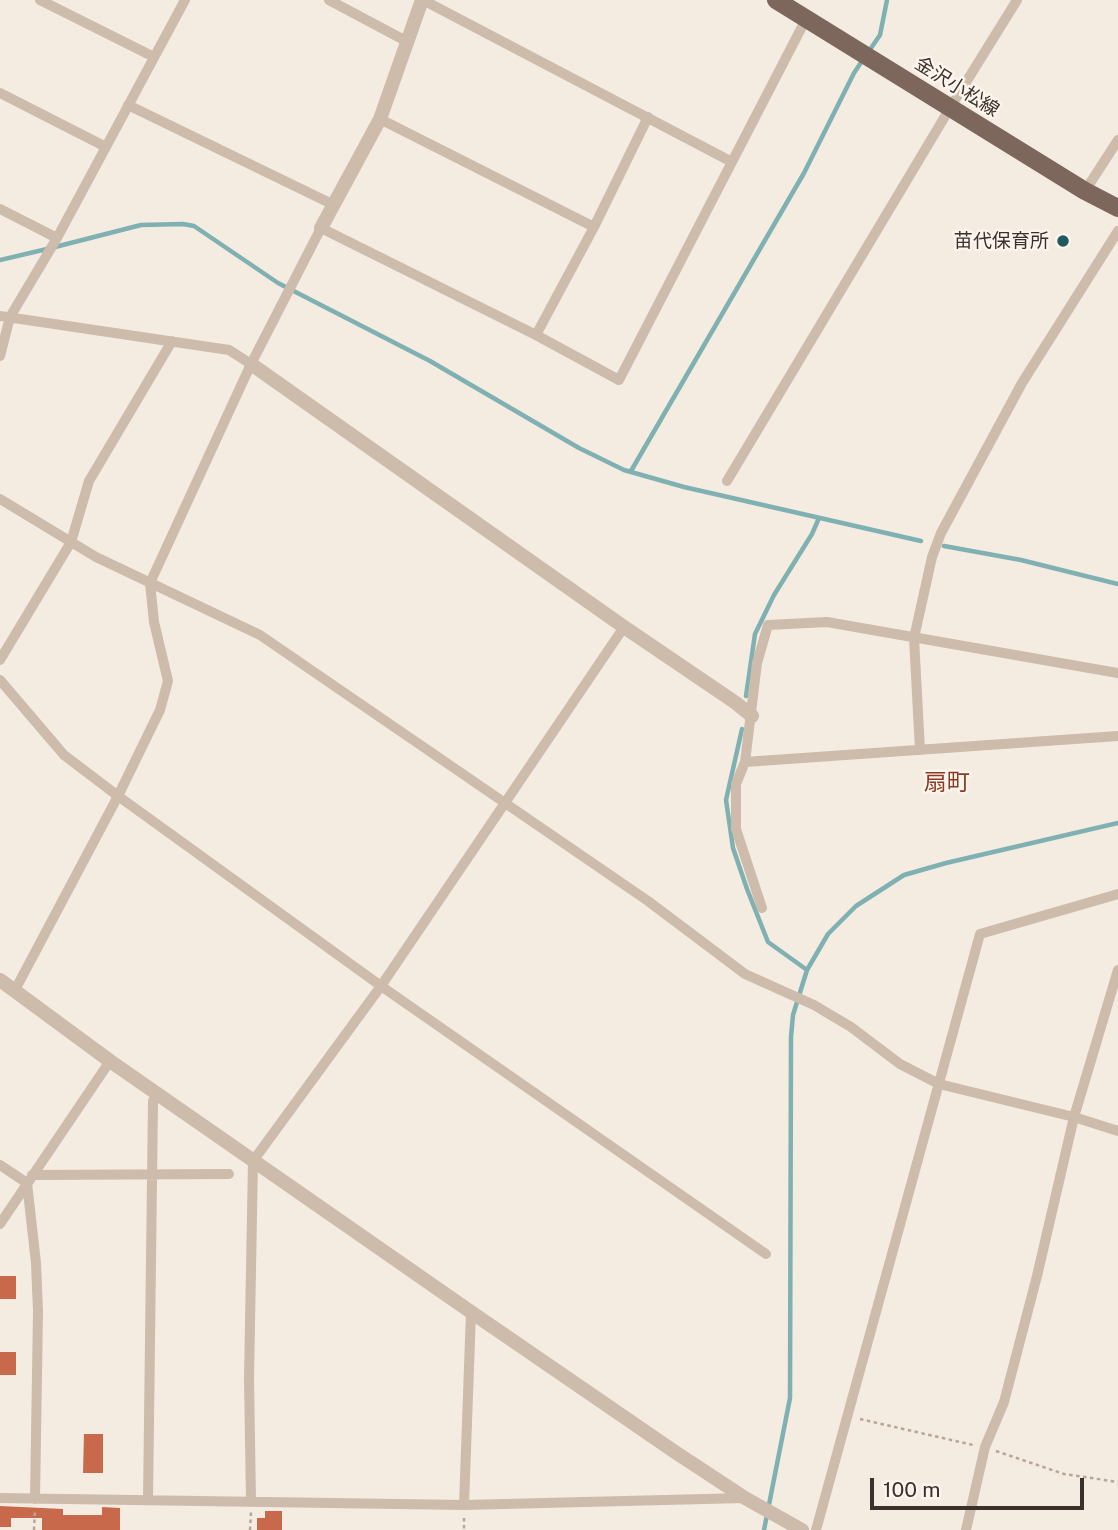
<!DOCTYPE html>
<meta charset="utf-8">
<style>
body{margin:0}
#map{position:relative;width:1118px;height:1530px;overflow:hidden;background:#f4ebe1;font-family:"Public Sans",sans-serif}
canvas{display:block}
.scale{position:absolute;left:870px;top:1478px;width:214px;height:32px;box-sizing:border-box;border:4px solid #3b302b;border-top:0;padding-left:9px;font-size:21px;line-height:24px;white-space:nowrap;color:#3b302b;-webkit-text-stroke:5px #fbf5ee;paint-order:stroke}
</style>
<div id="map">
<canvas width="1118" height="1530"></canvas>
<div class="scale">100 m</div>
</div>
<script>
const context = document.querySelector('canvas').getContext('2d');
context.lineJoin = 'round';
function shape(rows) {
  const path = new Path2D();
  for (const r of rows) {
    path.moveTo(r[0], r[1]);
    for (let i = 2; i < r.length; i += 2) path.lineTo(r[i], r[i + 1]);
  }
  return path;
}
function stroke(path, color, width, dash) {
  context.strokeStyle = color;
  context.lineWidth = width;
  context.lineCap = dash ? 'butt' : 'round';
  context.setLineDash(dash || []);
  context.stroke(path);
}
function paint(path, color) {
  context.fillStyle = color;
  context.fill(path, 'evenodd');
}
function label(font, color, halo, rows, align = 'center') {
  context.font = font + ' "Public Sans","Noto Sans JP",sans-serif';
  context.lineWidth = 5;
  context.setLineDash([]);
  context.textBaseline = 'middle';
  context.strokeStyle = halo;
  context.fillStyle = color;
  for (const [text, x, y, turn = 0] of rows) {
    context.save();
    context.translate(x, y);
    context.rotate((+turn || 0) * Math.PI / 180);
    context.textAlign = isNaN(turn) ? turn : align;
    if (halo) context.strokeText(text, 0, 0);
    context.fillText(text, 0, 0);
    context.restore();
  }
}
stroke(shape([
 [869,51,880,35,887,0],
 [55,247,141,225,183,224,194,226,278,283,430,361,579,448,624,470,684,487,921,541],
 [0,260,47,249],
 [631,471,804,173,854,73,864,58],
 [944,546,1021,560,1118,584],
 [746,696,755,634,774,595,812,534,819,518],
 [742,729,726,800,733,848,747,889,768,942,807,970],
 [764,1530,790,1398,791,1037,793,1015,807,970,828,934,856,906,904,875,946,863,1118,823]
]), '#7fb0b2', 4.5);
paint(shape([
 [0,1276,16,1276,16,1299,0,1299],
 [0,1352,16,1352,16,1375,0,1375],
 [84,1434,103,1434,103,1473,83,1473],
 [0,1506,63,1509,63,1515,102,1515,102,1507,120,1508,120,1530,42,1530,42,1518,11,1518,11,1527,0,1527],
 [265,1511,282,1511,282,1530,257,1530,257,1518,265,1518]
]), '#c8694b');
stroke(shape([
 [860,1419,973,1445],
 [996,1451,1064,1474,1118,1482],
 [464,1518,464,1530],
 [34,1530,35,1509],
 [250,1530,251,1512]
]), '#b9a596', 2.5, [3.5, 3.5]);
stroke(shape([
 [40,0,154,57],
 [329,0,406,41],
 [423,0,732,162],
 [0,93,106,147],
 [128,105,334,205],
 [380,119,594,227],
 [1085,191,1118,140],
 [0,209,57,238],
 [0,316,229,350,251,364],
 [536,335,594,227,648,117],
 [0,356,10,317,57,238,185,0],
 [727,481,950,108,1017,0],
 [0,499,96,557,260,635,648,901,745,974,814,1005,851,1027,900,1064,939,1084,1074,1117,1118,1131],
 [0,660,71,542,89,481,172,341],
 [0,680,64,755,118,796,381,986,766,1254],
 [920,750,914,638,932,557,941,533,1022,383,1118,231],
 [745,762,1118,736],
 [762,908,736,829,736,784,745,762,757,663,768,625,827,622,1118,673],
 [15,990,118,796,160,710,168,681,154,622,150,583,251,364,321,228,536,335,619,380,806,19],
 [0,1165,27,1183,36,1263,38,1311,35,1499],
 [32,1175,229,1174],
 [0,1224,110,1061],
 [0,1498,464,1505,745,1498],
 [148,1500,153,1101,158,1094],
 [251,1500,249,1378,253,1161,381,986,624,627],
 [464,1505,471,1312],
 [816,1530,980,934,1118,894],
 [966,1530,985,1447,1004,1402,1037,1276,1074,1117,1118,970]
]), '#cdbbac', 10);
stroke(shape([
 [321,228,380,119,422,0],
 [251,364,624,627,736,703,752,716],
 [0,980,110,1061,471,1312,675,1452,745,1498,802,1530]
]), '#cdbbac', 14);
stroke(shape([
 [776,0,1085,191,1118,208]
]), '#7d675c', 18);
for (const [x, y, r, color] of [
 [1063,241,7,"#1f5a5e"]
]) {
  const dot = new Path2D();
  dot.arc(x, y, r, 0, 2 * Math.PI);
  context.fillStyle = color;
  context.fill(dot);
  stroke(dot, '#fbf5ee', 2.5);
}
label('19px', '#3b302b', '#fbf5ee', [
 ["金沢小松線",957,87,32]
]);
label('19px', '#3b302b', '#fbf5ee', [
 ["苗代保育所",1049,241]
], 'right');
label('23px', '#8c3b22', '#fbf5ee', [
 ["扇町",947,783]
]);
</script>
